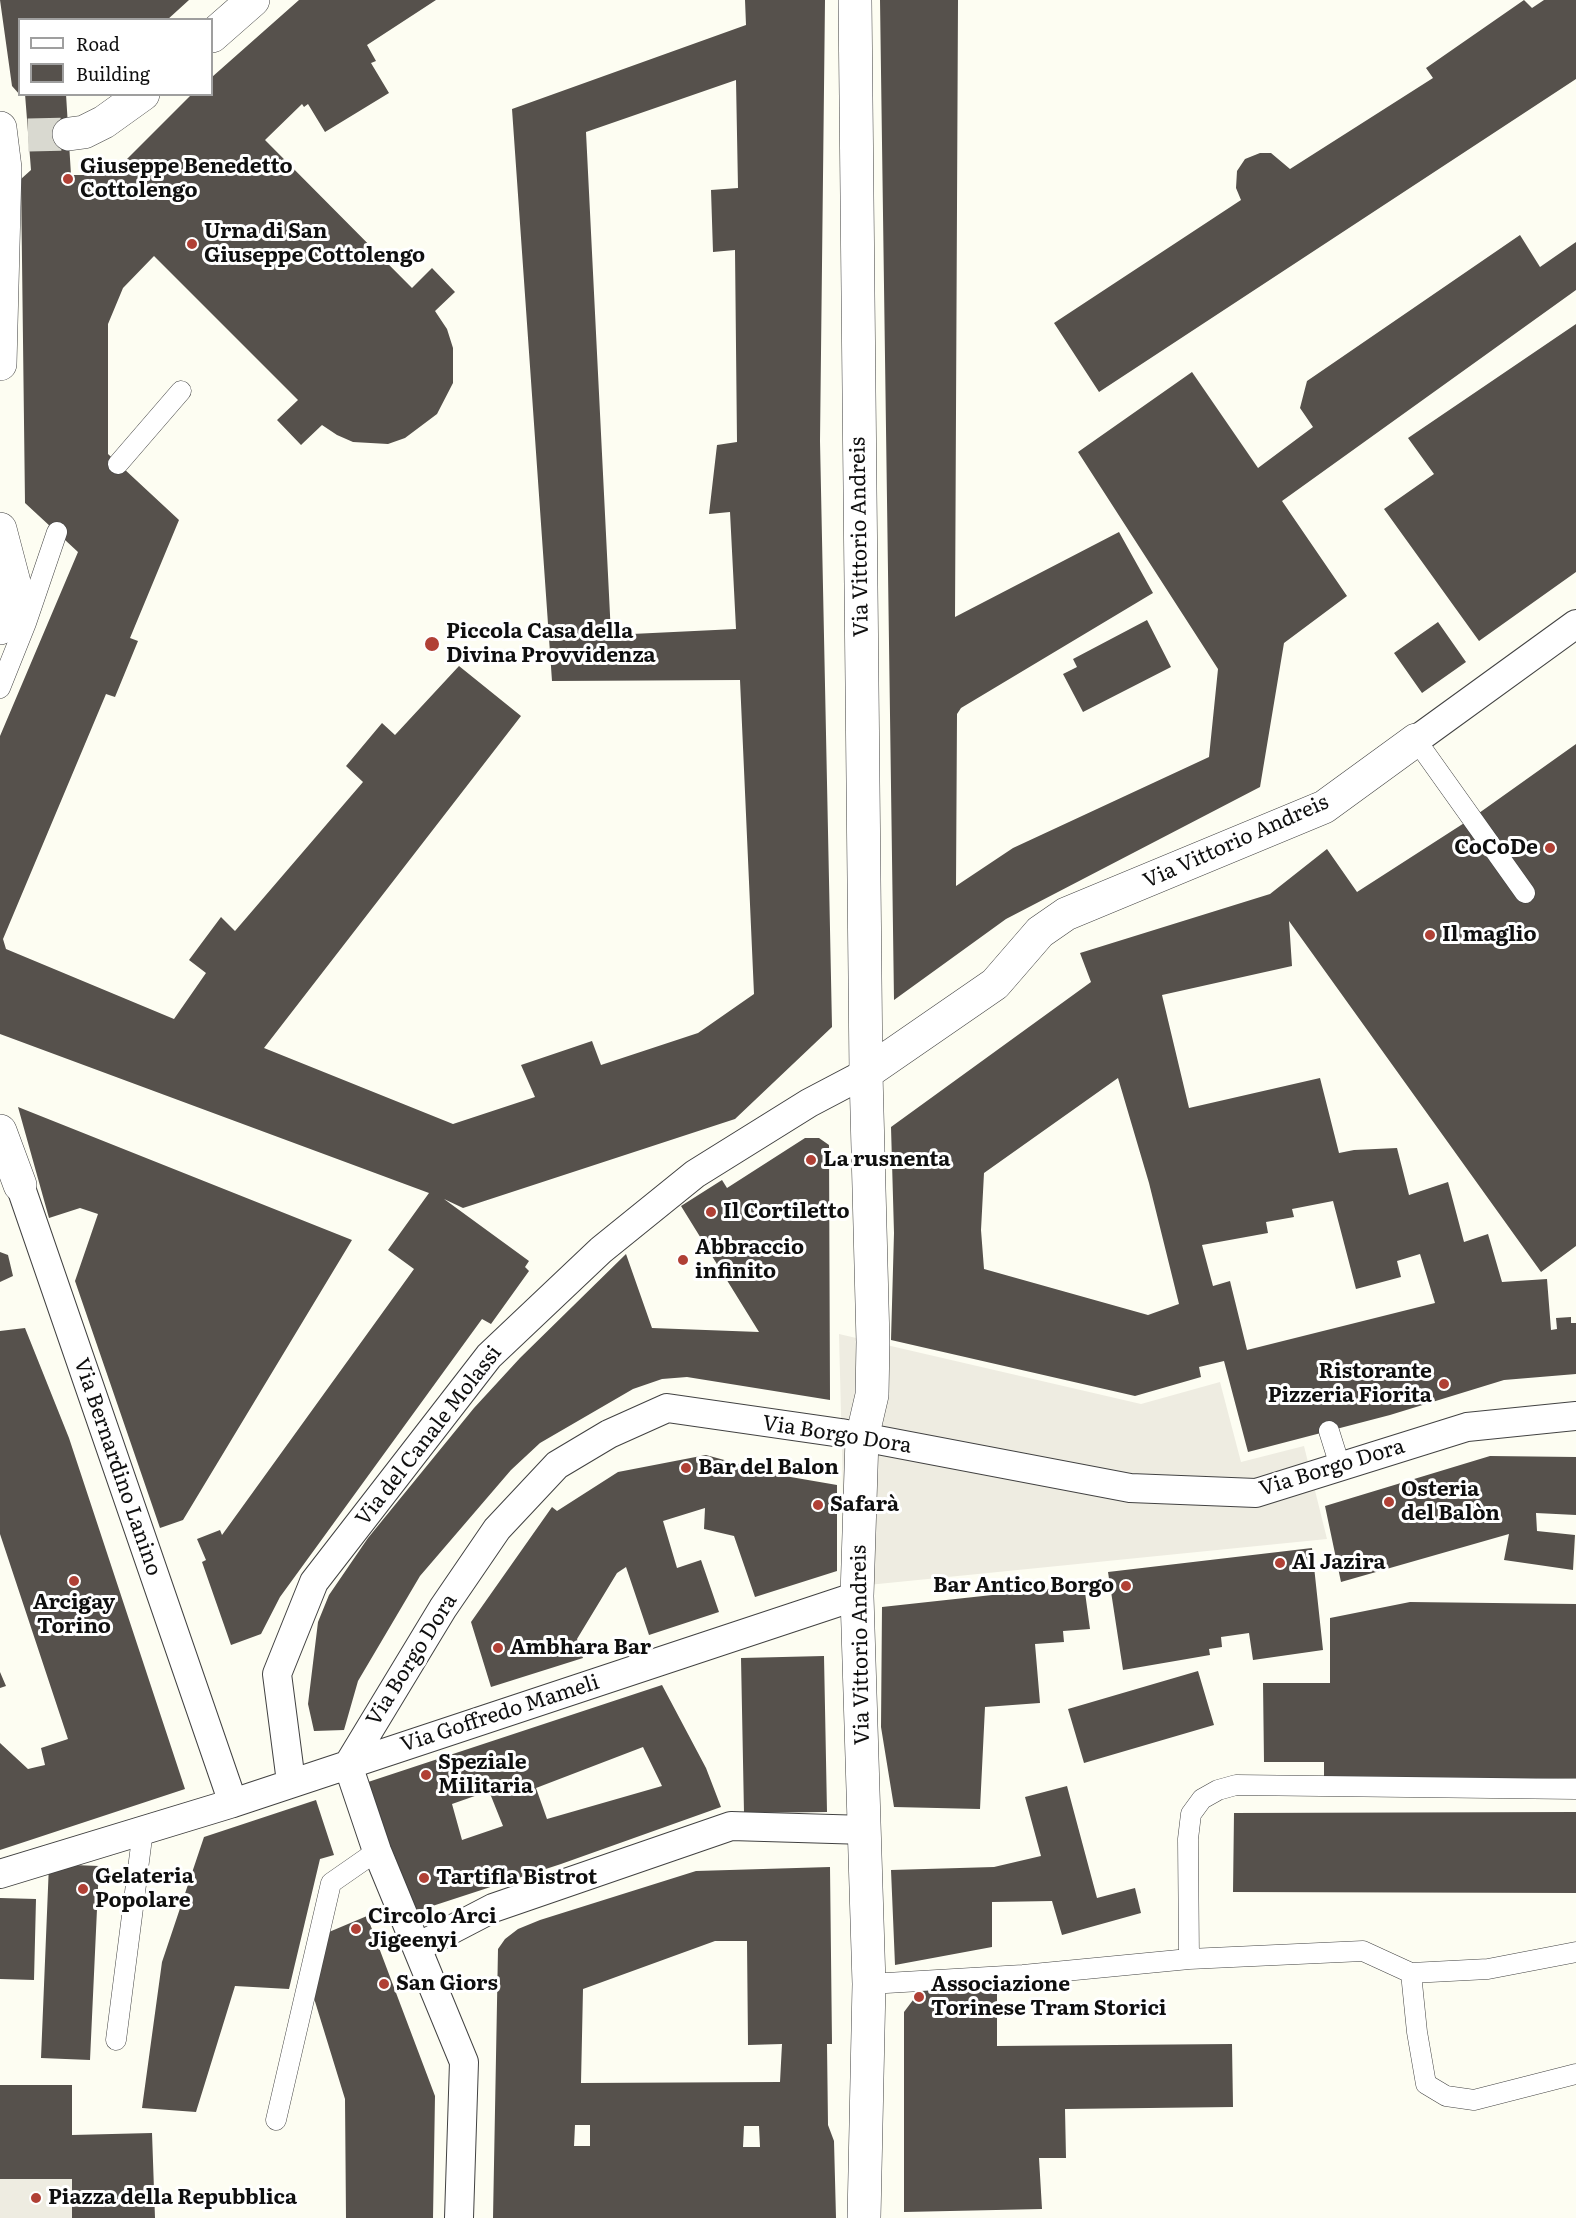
<!DOCTYPE html>
<meta charset="utf-8">
<style>
body{margin:0}
#map{position:relative;width:1576px;height:2218px;overflow:hidden;background:#fdfdf2;font-family:Literata,serif}
canvas{display:block}
.legend{position:absolute;left:18px;top:18px;width:195px;height:78px;box-sizing:border-box;background:#fff;border:2px solid #9f9f9f;margin:0;padding:8px 10px;list-style:none;font-size:18px;color:#0f0f0f}
.legend li{display:flex;align-items:center;gap:12px;height:30px}
.legend b{width:30px;border:2px solid #9f9f9f}
</style>
<div id="map">
<canvas width="1576" height="2218"></canvas>
<ul class="legend">
<li><b style="height:8px;background:#fff"></b>Road</li>
<li><b style="height:16px;background:#56514c"></b>Building</li>
</ul>
</div>
<script>
const context = document.querySelector('canvas').getContext('2d');
context.lineJoin = 'round';
function paint(path, color) {
  context.fillStyle = color;
  context.fill(path, 'evenodd');
}
function shape(rows) {
  const path = new Path2D();
  for (const r of rows) {
    path.moveTo(r[0], r[1]);
    for (let i = 2; i < r.length; i += 2) path.lineTo(r[i], r[i + 1]);
  }
  return path;
}
function stroke(path, color, width, dash) {
  context.strokeStyle = color;
  context.lineWidth = width;
  context.lineCap = dash ? 'butt' : 'round';
  context.setLineDash(dash || []);
  context.stroke(path);
}
function label(font, color, halo, rows, align = 'center') {
  context.font = font + ' Literata,serif';
  context.lineWidth = 6;
  context.setLineDash([]);
  context.textBaseline = 'middle';
  context.strokeStyle = halo;
  context.fillStyle = color;
  for (const [text, x, y, turn = 0] of rows) {
    context.save();
    context.translate(x, y);
    context.rotate((+turn || 0) * Math.PI / 180);
    context.textAlign = isNaN(turn) ? turn : align;
    if (halo) context.strokeText(text, 0, 0);
    context.fillText(text, 0, 0);
    context.restore();
  }
}
paint(shape([
 [839,1334,1141,1404,1220,1382,1241,1462,1304,1446,1327,1539,858,1586,845,1573],
 [0,2179,72,2179,72,2218,0,2218]
]), '#eeece1');
paint(shape([
 [0,0,189,0,167,20,20,20,20,95,12,86],
 [299,0,436,0,367,45,376,61,371,63,389,93,325,132,308,104,304,107,302,104,265,140,412,288,432,268,455,292,435,311,447,329,453,348,453,383,437,414,405,438,388,444,353,442,337,435,322,425,301,445,277,420,298,400,154,256,123,288,108,324,108,454,179,520,130,638,138,641,115,697,106,694,3,939,6,949,174,1019,206,973,189,960,221,917,235,931,363,782,346,766,382,723,395,735,459,666,521,716,264,1048,453,1124,535,1097,521,1065,592,1041,601,1065,698,1033,754,994,740,680,552,681,512,109,746,25,745,0,825,0,820,441,832,1027,735,1119,463,1208,444,1199,529,1261,525,1267,529,1271,491,1324,482,1319,280,1597,261,1634,231,1645,202,1562,206,1560,197,1539,220,1530,222,1535,414,1269,388,1250,429,1193,0,1034,0,736,78,552,25,503,21,179,31,170,25,94,66,94,71,175,111,175,192,94,212,94,212,77],
 [736,80,738,188,711,190,713,252,735,250,737,442,717,445,709,514,730,512,736,629,611,635,586,132],
 [880,0,958,0,955,617,1119,532,1153,593,961,708,957,714,956,886,1013,848,1209,757,1218,669,1078,452,1192,372,1258,468,1313,427,1300,408,1307,381,1520,235,1540,267,1576,242,1576,290,1282,501,1347,596,1284,643,1260,787,1006,919,894,1000],
 [1524,0,1532,8,1544,0,1576,0,1576,79,1099,392,1054,323,1241,200,1236,188,1237,171,1245,159,1260,153,1271,153,1290,169,1433,78,1426,68],
 [1576,324,1576,572,1479,641,1384,509,1434,474,1408,438],
 [1147,620,1171,667,1083,712,1063,674,1077,667,1073,659],
 [1438,622,1466,662,1422,693,1394,653],
 [1576,744,1576,1246,1541,1272,1289,921,1292,966,1162,995,1189,1108,1320,1078,1339,1153,1354,1150,1397,1148,1409,1195,1448,1182,1464,1242,1488,1234,1502,1282,1547,1279,1551,1330,1557,1329,1556,1318,1571,1317,1571,1323,1576,1323,1576,1374,1504,1380,1390,1415,1248,1452,1224,1361,1199,1367,1201,1377,1135,1396,891,1340,894,1233,891,1127,1091,982,1080,953,1270,894,1327,849,1357,892,1472,818],
 [1118,1078,1149,1183,1179,1304,1148,1315,984,1269,981,1230,984,1173],
 [1333,1201,1356,1289,1401,1277,1397,1261,1420,1254,1435,1303,1247,1350,1230,1281,1213,1286,1202,1245,1268,1233,1266,1222,1294,1217,1292,1209],
 [18,1107,352,1240,183,1520,160,1528,75,1281,98,1214,80,1208,49,1218],
 [805,1138,819,1138,829,1145,830,1400,687,1377,662,1379,633,1389,540,1443,511,1470,420,1576,358,1681,344,1730,314,1731,308,1704,318,1622,329,1595,368,1538,474,1408,520,1358,626,1254,652,1328,759,1332,681,1206,722,1180,727,1188],
 [0,1252,8,1255,13,1276,0,1282],
 [25,1328,69,1438,185,1789,0,1850,0,1743,28,1769,45,1765,41,1748,68,1739,0,1534,0,1331],
 [706,1455,779,1475,837,1485,837,1571,755,1597,734,1536,704,1529,705,1508,663,1521,677,1568,701,1560,719,1612,649,1635,626,1567,617,1573,577,1639,583,1658,491,1687,471,1622,552,1507,557,1511,618,1472],
 [1490,1456,1576,1457,1576,1515,1536,1513,1537,1531,1575,1535,1573,1570,1504,1560,1509,1534,1341,1582,1325,1506],
 [1312,1548,1323,1650,1253,1660,1249,1633,1221,1637,1222,1647,1209,1649,1210,1655,1123,1670,1108,1572],
 [1084,1585,1090,1629,1063,1631,1064,1642,1035,1644,1040,1703,985,1707,980,1809,894,1807,881,1727,882,1607],
 [1410,1602,1576,1604,1576,1778,1324,1778,1324,1762,1264,1762,1263,1683,1330,1683,1330,1618],
 [824,1656,827,1812,744,1813,741,1658],
 [1198,1671,1214,1725,1084,1763,1068,1709],
 [0,1672,6,1686,0,1688],
 [662,1685,706,1768,721,1807,561,1864,411,1913,362,1784],
 [643,1747,662,1786,547,1819,536,1788],
 [489,1791,503,1826,462,1840,452,1804],
 [1067,1786,1097,1898,1135,1888,1141,1913,1062,1935,1052,1901,992,1902,992,1947,895,1965,891,1870,994,1867,1041,1856,1025,1797],
 [316,1800,334,1855,320,1859,289,1989,235,1986,196,2112,142,2108,162,1962,204,1837],
 [1576,1812,1576,1893,1233,1892,1234,1813],
 [49,1864,99,1866,90,2060,41,2058],
 [830,1867,832,2044,827,2044,828,2125,834,2141,836,2218,493,2218,498,1949,505,1939,518,1929,540,1920,696,1871],
 [715,1941,747,1941,748,2045,782,2044,780,2082,581,2083,583,1989],
 [575,2125,590,2125,590,2146,574,2146],
 [744,2126,759,2126,760,2147,743,2147],
 [0,1898,36,1899,34,1980,0,1979],
 [367,1916,435,2096,433,2218,346,2218,345,2099,313,1995,329,1932],
 [997,1987,997,2046,1232,2044,1233,2107,1065,2109,1066,2158,1039,2158,1042,2209,904,2212,904,2012,922,1988],
 [0,2085,72,2085,72,2135,152,2133,155,2218,72,2218,72,2179,0,2179]
]), '#56514c');
stroke(shape([
 [28,135,69,134]
]), '#d9d9d0', 33, [33, 16]);
const service = shape([
 [118,464,181,391],
 [0,688,26,623,57,532],
 [1416,740,1525,893],
 [1329,1431,1340,1466],
 [1189,1959,1188,1839,1191,1814,1202,1799,1218,1790,1236,1785,1576,1789],
 [1411,1973,1417,2032,1426,2084,1446,2096,1474,2100,1576,2074],
 [869,1984,1023,1975,1189,1959,1363,1951,1411,1973,1488,1969,1576,1952],
 [116,2040,143,1830],
 [276,2120,331,1883,377,1851]
]);
const pedestrian = shape([
 [1416,740,1576,624],
 [20,1185,233,1803],
 [291,1782,277,1674,314,1582,489,1356,601,1250,695,1174,809,1103,866,1073],
 [0,1874,233,1803,857,1596],
 [418,1947,493,1908,731,1826,866,1830],
 [459,2218,464,2062,377,1851,348,1765,443,1608,497,1529,557,1465,609,1434,667,1408,841,1433,1130,1488,1256,1493,1467,1427,1576,1416]
]);
const minor = shape([
 [855,0,866,1073,873,1342,872,1395,862,1438,857,1596,869,1984,864,2218],
 [212,36,253,0],
 [0,128,5,168,0,364],
 [69,134,84,132,104,122,143,94],
 [0,529,16,590,0,628],
 [866,1073,995,984,1040,932,1066,914,1324,807,1416,740],
 [0,1131,20,1185]
]);
stroke(service, '#424242', 21);
stroke(pedestrian, '#424242', 30);
stroke(minor, '#424242', 34);
stroke(service, '#fff', 20);
stroke(pedestrian, '#fff', 28);
stroke(minor, '#fff', 33);
for (const [x, y, r, color] of [
 [68,179,6,"#b04035"],
 [192,244,6,"#b04035"],
 [432,644,8,"#b04035"],
 [1550,848,6,"#b04035"],
 [1430,935,6,"#b04035"],
 [811,1160,6,"#b04035"],
 [711,1212,6,"#b04035"],
 [683,1260,6,"#b04035"],
 [1444,1384,6,"#b04035"],
 [686,1468,6,"#b04035"],
 [1389,1502,6,"#b04035"],
 [818,1505,6,"#b04035"],
 [1280,1563,6,"#b04035"],
 [74,1581,6,"#b04035"],
 [1126,1586,6,"#b04035"],
 [498,1648,6,"#b04035"],
 [426,1775,6,"#b04035"],
 [424,1878,6,"#b04035"],
 [83,1889,6,"#b04035"],
 [356,1929,6,"#b04035"],
 [384,1984,6,"#b04035"],
 [919,1997,6,"#b04035"],
 [36,2198,6,"#b04035"]
]) {
  const dot = new Path2D();
  dot.arc(x, y, r, 0, 2 * Math.PI);
  context.fillStyle = color;
  context.fill(dot);
  stroke(dot, '#fff', 2);
}
label('bold 21px', '#0f0f0f', '#fff', [
 ["Giuseppe Benedetto",80,167],
 ["Cottolengo",80,191],
 ["Urna di San",204,232],
 ["Giuseppe Cottolengo",204,256],
 ["Piccola Casa della",446,632],
 ["Divina Provvidenza",446,656],
 ["CoCoDe",1538,848,"right"],
 ["Il maglio",1442,935],
 ["La rusnenta",823,1160],
 ["Il Cortiletto",723,1212],
 ["Abbraccio",695,1248],
 ["infinito",695,1272],
 ["Ristorante",1432,1372,"right"],
 ["Pizzeria Fiorita",1432,1396,"right"],
 ["Bar del Balon",698,1468],
 ["Osteria",1401,1490],
 ["del Balòn",1401,1514],
 ["Safarà",830,1505],
 ["Al Jazira",1292,1563],
 ["Bar Antico Borgo",1114,1586,"right"],
 ["Arcigay",74,1603,"center"],
 ["Torino",74,1627,"center"],
 ["Ambhara Bar",510,1648],
 ["Speziale",438,1763],
 ["Militaria",438,1787],
 ["Gelateria",95,1877],
 ["Popolare",95,1901],
 ["Tartifla Bistrot",436,1878],
 ["Circolo Arci",368,1917],
 ["Jigeenyi",368,1941],
 ["San Giors",396,1984],
 ["Associazione",931,1985],
 ["Torinese Tram Storici",931,2009],
 ["Piazza della Repubblica",48,2198]
], 'left');
label('21px', '#0f0f0f', '#fff', [
 ["Via Vittorio Andreis",860,537,-91],
 ["Via Vittorio Andreis",1236,842,-24],
 ["Via Borgo Dora",837,1435,9],
 ["Via del Canale Molassi",429,1436,-52],
 ["Via Bernardino Lanino",117,1467,71],
 ["Via Borgo Dora",1332,1468,-17],
 ["Via Vittorio Andreis",861,1645,-91],
 ["Via Borgo Dora",412,1660,-58],
 ["Via Goffredo Mameli",500,1714,-18]
]);
</script>
